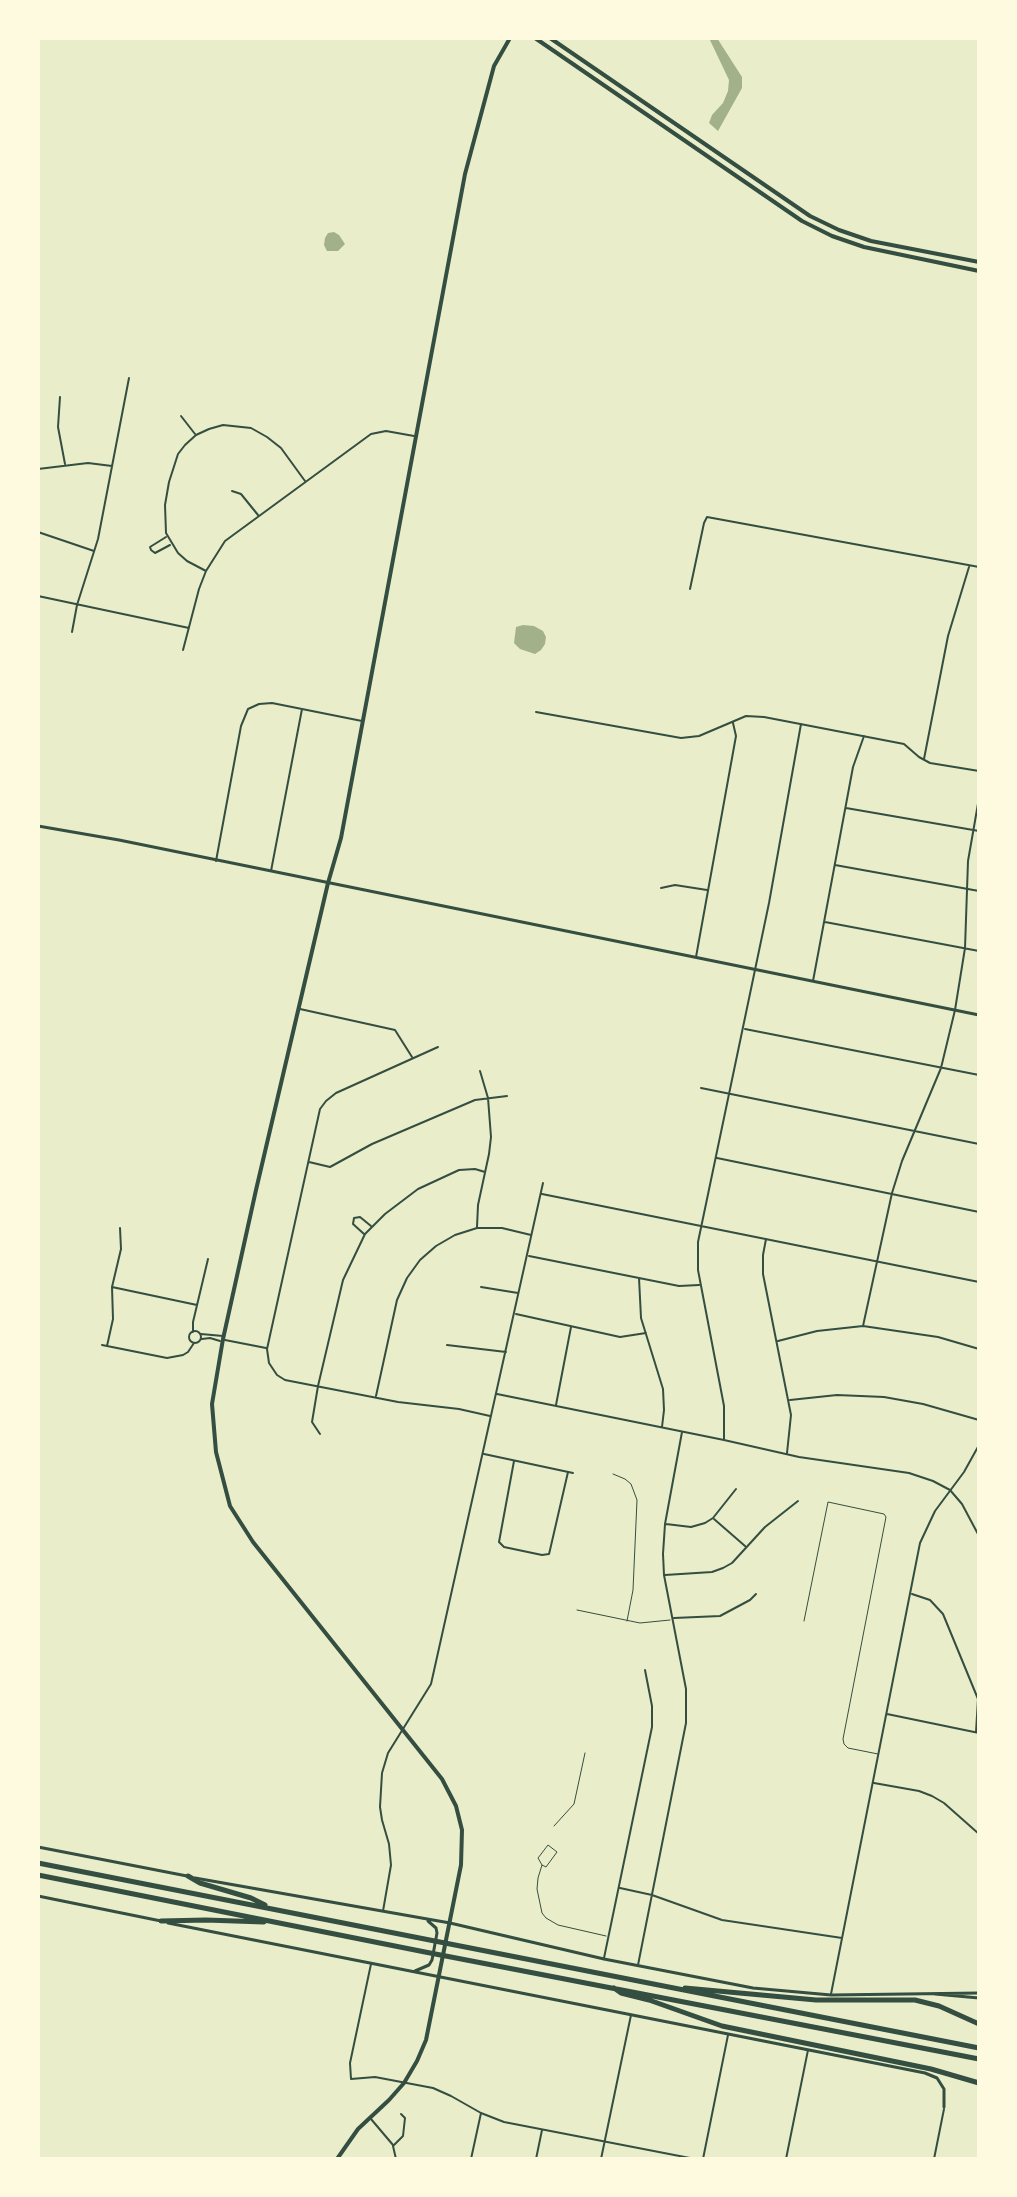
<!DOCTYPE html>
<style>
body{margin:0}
#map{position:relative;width:1017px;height:2197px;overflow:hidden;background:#e9edc9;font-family:"Asap Condensed",sans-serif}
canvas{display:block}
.frame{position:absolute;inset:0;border:40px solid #fefae0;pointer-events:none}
</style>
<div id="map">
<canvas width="1017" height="2197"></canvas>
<div class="frame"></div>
</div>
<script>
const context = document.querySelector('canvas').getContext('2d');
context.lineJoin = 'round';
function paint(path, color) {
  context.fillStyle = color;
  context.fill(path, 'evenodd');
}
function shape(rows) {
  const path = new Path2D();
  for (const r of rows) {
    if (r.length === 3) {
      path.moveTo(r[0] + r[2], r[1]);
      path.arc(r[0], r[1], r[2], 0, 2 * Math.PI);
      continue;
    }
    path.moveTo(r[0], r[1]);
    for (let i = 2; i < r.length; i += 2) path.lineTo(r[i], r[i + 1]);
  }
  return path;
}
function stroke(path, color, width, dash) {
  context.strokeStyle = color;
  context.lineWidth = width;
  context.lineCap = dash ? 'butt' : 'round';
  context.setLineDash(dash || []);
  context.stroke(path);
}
paint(shape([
 [709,38,717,38,742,77,742,88,718,131,709,123,712,115,723,103,728,91,729,80],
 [334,232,339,235,345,244,338,251,327,251,324,245,325,238,328,233],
 [523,625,534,626,543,631,546,637,545,644,541,650,535,654,520,649,514,643,516,627]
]), '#a3b18a');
stroke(shape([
 [613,1474,625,1479,631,1484,637,1500,633,1590,627,1621],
 [577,1610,640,1623,670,1620],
 [804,1621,828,1502,884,1514,886,1517,843,1739,844,1744,848,1748,878,1754],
 [554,1826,574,1804,585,1753],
 [542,1865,538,1858,548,1845,557,1852,546,1867,542,1865,538,1878,537,1889,542,1913,546,1918,558,1925,606,1936]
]), '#344e41', 1);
stroke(shape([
 [60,397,58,427,65,464],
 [181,416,195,434],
 [38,469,88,463,112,466],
 [232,491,241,494,258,515],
 [38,532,94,551],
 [166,537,150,547,151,550,155,553,170,545],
 [206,571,187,561,178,553,166,533,165,505,169,482,178,454,185,445,196,435,209,429,223,425,251,428,267,437,281,448,305,481],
 [690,589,704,523,707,517,979,567],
 [38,596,189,628],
 [72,632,77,605,98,539,129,378],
 [183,650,199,589,206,571,225,541,371,434,386,431,414,436],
 [536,712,681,738,699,736,746,716,764,717,904,744,919,757,930,763,979,771],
 [924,759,948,636,969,567],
 [846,808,979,831],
 [216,861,241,726,248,709,259,704,272,703,362,721],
 [835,865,979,891],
 [271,871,302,709],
 [661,888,675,885,707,890],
 [825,922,979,951],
 [696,957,736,736,733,723],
 [813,981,853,767,864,736],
 [300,1009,395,1030,412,1057],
 [745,1029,979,1075],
 [438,1047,336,1093,326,1101,320,1109,267,1349,269,1363,277,1375,285,1380,398,1402,459,1409,490,1416],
 [701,1088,979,1144],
 [717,1158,979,1212],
 [309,1162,330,1167,372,1144,475,1100,507,1096],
 [542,1194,979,1282],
 [477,1227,478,1205,489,1154,491,1137,488,1098,480,1071],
 [364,1234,353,1224,354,1218,360,1217,371,1226],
 [766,1239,763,1255,763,1274,791,1415,787,1453],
 [529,1256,679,1286,699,1285],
 [639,1278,641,1318,663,1389,664,1410,662,1427],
 [112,1287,197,1305],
 [481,1287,518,1293],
 [516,1314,620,1337,646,1333],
 [863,1326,892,1193,902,1161,941,1068,955,1010,965,948,968,861,979,798],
 [195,1337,6],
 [193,1332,193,1322,208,1259],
 [201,1334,223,1336],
 [202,1339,210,1338,220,1341],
 [225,1340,266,1348],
 [778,1341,817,1331,863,1326,938,1337,979,1349],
 [102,1345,167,1358,183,1355,188,1352,194,1343],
 [447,1345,506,1352],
 [107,1346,113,1319,112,1287,121,1249,120,1228],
 [497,1394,724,1440,799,1457,909,1473,933,1481,950,1490,962,1504,979,1536],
 [376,1396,397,1300,407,1278,420,1260,436,1246,455,1235,477,1228,502,1228,531,1235],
 [790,1400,837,1395,884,1397,923,1404,979,1420],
 [556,1405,571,1327],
 [320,1434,312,1422,318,1386,343,1280,365,1234,385,1214,418,1189,459,1170,475,1169,485,1172],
 [724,1440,724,1406,698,1270,698,1242,769,903,801,724],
 [484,1454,573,1473],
 [514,1461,499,1542,504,1547,542,1555,549,1554,550,1550,568,1472],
 [714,1519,745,1546],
 [666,1524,691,1527,705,1523,713,1518,736,1489],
 [665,1575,712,1572,723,1568,732,1563,765,1527,798,1501],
 [912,1594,930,1600,943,1614,978,1699,976,1732],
 [674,1618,720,1616,750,1600,756,1594],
 [887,1714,979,1733],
 [874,1783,919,1791,932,1796,944,1803,979,1834],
 [620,1888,652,1895,722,1920,842,1938],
 [383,1911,391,1865,389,1844,382,1820,380,1807,382,1773,388,1753,431,1684,543,1183],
 [604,1958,652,1727,652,1706,645,1670],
 [371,1964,350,2063,351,2079,375,2077,433,2088,451,2096,481,2113,504,2122,695,2159],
 [638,1965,686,1723,686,1689,664,1575,663,1554,665,1524,682,1432],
 [831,1994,920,1543,935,1511,964,1472,979,1445],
 [371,2119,393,2145],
 [396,2159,393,2146,403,2136,405,2118,401,2114],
 [471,2159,481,2113],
 [536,2159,542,2130],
 [601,2159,631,2015],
 [703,2159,728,2035],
 [786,2159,808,2050],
 [934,2159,944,2109]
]), '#344e41', 2);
stroke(shape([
 [38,826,119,840,979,1015],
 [38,1847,187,1876],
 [195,1878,450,1923,604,1959,753,1988,831,1995,979,1993],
 [38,1896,161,1921],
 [168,1923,925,2073,937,2078,944,2089,944,2107],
 [415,1971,429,1965,432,1960,437,1933,436,1928,428,1921],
 [935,1994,979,1998]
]), '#344e41', 3);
stroke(shape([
 [535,38,802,221,832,236,864,247,979,271],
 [550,38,810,216,839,230,871,241,979,262],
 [337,2159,358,2129,389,2100,404,2083,417,2061,426,2040,461,1865,462,1830,456,1806,442,1779,253,1542,230,1506,216,1452,212,1404,223,1339,256,1190,328,883,341,838,465,174,494,66,510,38]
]), '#344e41', 4);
stroke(shape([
 [38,1863,979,2048],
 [38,1875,425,1952,979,2059],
 [188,1876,200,1883,251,1898,265,1905],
 [161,1921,206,1920,264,1922],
 [614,1988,621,1993,649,2000,722,2026,931,2069,979,2083],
 [685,1988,816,2000,915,2000,939,2006,979,2024]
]), '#344e41', 5);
</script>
